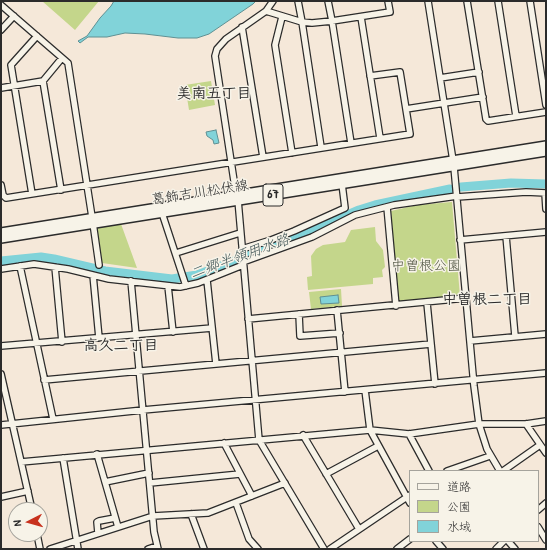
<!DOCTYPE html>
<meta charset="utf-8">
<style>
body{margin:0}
#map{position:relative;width:547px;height:550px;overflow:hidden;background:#f5e8d9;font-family:"Patrick Hand","Klee One",sans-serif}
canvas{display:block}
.frame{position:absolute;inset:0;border:2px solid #2b2b2b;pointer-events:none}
.legend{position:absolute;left:409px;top:470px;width:130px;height:72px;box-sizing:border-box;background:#f7f3e8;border:1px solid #a5a39c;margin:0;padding:5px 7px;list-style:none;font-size:12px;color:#2b2b2b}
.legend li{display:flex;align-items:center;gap:8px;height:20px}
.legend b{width:20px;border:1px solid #a5a39c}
.north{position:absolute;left:8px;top:502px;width:40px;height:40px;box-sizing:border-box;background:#f7f3e8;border:1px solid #a5a39c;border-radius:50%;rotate:264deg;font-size:11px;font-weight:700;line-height:16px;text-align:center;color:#2b2b2b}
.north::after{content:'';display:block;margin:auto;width:14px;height:18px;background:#c8321e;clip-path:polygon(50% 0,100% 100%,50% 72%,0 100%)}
</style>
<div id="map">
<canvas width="547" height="550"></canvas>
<div class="frame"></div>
<ul class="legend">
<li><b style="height:5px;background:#f7f3e8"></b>道路</li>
<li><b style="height:11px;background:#c4d68b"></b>公園</li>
<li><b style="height:11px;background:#81d3d9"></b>水域</li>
</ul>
<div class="north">N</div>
</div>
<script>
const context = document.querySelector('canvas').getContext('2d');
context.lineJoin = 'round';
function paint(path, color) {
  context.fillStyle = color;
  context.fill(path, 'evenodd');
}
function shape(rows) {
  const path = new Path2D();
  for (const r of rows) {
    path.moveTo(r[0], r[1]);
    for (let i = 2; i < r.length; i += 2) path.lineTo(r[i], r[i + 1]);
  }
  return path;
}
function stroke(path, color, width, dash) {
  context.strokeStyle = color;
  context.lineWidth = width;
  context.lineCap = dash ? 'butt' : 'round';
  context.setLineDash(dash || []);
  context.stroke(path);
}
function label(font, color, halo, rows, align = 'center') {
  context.font = font + ' "Patrick Hand","Klee One",sans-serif';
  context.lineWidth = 3;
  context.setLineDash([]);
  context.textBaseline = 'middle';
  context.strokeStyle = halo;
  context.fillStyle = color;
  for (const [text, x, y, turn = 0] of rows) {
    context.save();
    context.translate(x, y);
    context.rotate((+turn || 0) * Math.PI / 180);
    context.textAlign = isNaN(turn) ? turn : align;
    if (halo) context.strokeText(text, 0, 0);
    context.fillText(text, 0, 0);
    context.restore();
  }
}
paint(shape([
 [42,1,99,1,75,30],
 [211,81,215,105,189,110,185,85],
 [452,202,460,296,398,303,391,211,417,205],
 [121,224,137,268,102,263,97,231,98,228],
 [375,227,376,241,383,250,385,267,382,270,383,277,373,278,373,284,308,290,307,277,312,276,311,256,316,249,323,245,345,242,351,230],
 [341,289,342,306,311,309,309,292]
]), '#c4d68b');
const water = shape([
 [114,1,256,1,253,4,209,34,197,38,178,38,145,34,125,33,107,37,88,37,80,43,78,41,87,36,100,18,111,6,114,1],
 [216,130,219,143,214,144,213,140,207,136,206,132,216,130],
 [338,295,339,303,321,304,320,297,338,295]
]);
paint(water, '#81d3d9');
stroke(water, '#5f9093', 1);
stroke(shape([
 [461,187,511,183,546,184],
 [1,261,41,257,54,259,105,271,172,279,197,275,285,242,359,210,375,205,450,189]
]), '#81d3d9', 9);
const minor = shape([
 [298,1,302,22,312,23,332,21,328,1],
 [428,1,454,167,474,386,479,424,487,449,500,471],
 [467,1,486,119,488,121,546,112],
 [498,1,516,116],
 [530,1,546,105],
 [1,5,68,63,92,217],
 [266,11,302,22,321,147],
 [282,17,275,45,292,153],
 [361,17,380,138],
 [242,27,263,157],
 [1,30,14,16],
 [440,78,479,72],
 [43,81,61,190],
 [1,88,43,81,62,58],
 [406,109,483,97],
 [351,143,332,21,390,12,388,1],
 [1,185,3,195,6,198,410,134,400,72,370,76],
 [545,193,546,209],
 [32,194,11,65,37,36],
 [236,194,215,56,217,49,226,39,266,11,273,1],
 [457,197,526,192,546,193],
 [238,200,259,440,324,549],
 [387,207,396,306],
 [162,213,186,286],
 [93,223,99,265],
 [506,236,515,336],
 [460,240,546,232],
 [242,249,271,240,294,231,345,208,342,184],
 [176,253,240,233],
 [243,262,312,237,355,215,394,205,457,196],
 [20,266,53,419],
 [55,267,62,342],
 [1,269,34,264,68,269,109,279,180,287,198,283,243,265],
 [93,275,99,338],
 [207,280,216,364],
 [131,281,154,532,158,549],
 [168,286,173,332],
 [427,303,435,384],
 [337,310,345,392],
 [299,314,300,336,340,333],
 [248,319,466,298],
 [470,341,546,334],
 [1,346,212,328],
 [1,374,32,510],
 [44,380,431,344],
 [365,390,370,430,410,503],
 [526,424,546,453],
 [1,425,143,410,546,373],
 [409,434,429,471],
 [303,435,359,529],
 [224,443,252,496],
 [97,454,118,527],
 [63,458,78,549],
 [21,462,370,430,409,434,479,424,526,424,546,421],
 [447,471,490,456],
 [503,471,540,445],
 [326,474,378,446],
 [105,482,149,473],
 [150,483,240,474],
 [1,497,28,491],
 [236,503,249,539,258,549],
 [538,510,546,503],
 [191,514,204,549],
 [538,527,546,540],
 [98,533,97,522,99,521,115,518],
 [37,534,40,549],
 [436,541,443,549],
 [508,541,515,549],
 [50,549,153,516,208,513,285,483],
 [148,549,157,546],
 [330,549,410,495],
 [397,549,410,539],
 [496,549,504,541]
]);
const major = shape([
 [1,232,546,145],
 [1,239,546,152]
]);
stroke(minor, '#2b2b2b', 8);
stroke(major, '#2b2b2b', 10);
stroke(minor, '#f7f3e8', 5.5);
stroke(major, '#f7f3e8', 7);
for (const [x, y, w] of [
 [273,195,20]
]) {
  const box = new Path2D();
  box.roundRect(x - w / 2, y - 11, w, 22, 3);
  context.fillStyle = '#f7f3e8';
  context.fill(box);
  stroke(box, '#2b2b2b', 1);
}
label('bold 13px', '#2b2b2b', null, [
 ["67",273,195]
]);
label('14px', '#2b2b2b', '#f7f3e8', [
 ["葛飾吉川松伏線",200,193,-9]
]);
label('14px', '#515643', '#f7f3e8', [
 ["中曽根公園",426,266]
]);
label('bold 15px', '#2b2b2b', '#f7f3e8', [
 ["美南五丁目",214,94],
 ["中曽根二丁目",487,300],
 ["高久二丁目",121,346]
]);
label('italic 15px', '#405556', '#f7f3e8', [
 ["二郷半領用水路",240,257,-20]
]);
</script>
